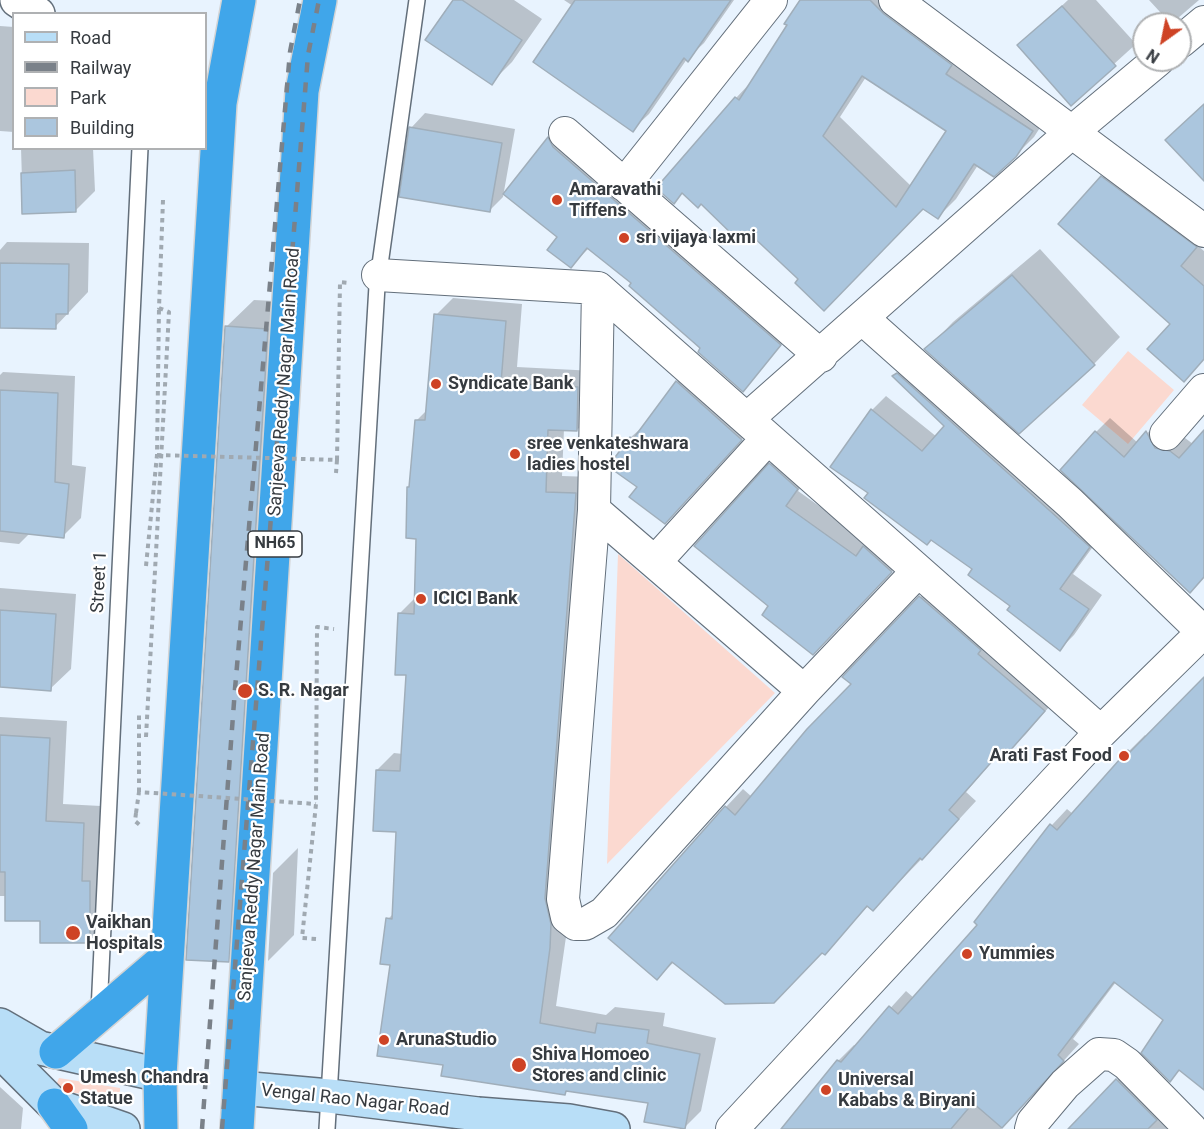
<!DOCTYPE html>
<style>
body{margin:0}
#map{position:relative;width:1204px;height:1129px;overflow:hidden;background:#e8f3fe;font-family:Roboto,sans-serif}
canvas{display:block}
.legend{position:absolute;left:12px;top:12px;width:195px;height:138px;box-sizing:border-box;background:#fff;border:2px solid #afb1b3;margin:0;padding:8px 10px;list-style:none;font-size:18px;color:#363b40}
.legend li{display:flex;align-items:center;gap:12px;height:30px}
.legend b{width:30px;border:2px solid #afb1b3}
.north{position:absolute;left:1132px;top:12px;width:60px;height:60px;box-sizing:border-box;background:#fff;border:2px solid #afb1b3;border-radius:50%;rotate:213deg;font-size:16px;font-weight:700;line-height:24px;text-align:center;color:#363b40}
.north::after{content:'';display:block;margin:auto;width:21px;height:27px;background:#ce4325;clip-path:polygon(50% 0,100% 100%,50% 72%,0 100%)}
</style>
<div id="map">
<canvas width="1204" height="1129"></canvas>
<ul class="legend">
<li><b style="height:8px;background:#b8def7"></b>Road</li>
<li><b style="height:8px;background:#7a8189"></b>Railway</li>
<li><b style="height:16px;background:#fbd9d0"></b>Park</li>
<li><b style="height:16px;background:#abc6de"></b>Building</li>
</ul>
<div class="north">N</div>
</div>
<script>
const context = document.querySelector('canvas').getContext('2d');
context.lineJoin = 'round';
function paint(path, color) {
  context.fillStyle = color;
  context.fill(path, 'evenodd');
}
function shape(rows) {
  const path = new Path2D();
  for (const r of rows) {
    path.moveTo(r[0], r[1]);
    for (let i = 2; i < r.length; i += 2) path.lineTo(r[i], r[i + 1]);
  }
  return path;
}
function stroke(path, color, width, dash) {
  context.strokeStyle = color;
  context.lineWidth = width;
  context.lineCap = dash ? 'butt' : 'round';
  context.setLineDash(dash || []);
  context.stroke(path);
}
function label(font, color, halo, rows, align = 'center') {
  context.font = font + ' Roboto,sans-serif';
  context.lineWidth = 4.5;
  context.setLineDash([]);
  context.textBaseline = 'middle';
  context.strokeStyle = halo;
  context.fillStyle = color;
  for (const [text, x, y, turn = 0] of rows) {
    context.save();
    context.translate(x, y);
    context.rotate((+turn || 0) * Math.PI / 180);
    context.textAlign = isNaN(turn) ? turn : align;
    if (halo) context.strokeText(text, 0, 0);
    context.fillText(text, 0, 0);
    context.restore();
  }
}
paint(shape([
 [1128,351,1174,390,1128,444,1082,405],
 [618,554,775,693,607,864],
 [59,1078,120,1088,120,1098,57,1091,56,1085]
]), '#fbd9d0');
paint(shape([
 [454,0,514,0,542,19,512,62,491,83],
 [564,0,734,0,704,43,687,59,649,114,632,130,573,6],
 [802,0,910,0,1050,112,1034,137,1015,156,978,165,956,199,938,217,923,207,800,279,749,230,683,192,673,202,736,98,752,81],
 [866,77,948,130,911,186,840,117],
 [1068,0,1096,0,1136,44,1071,103,1019,46],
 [1149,0,1199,0,1171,24],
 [0,26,14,27,14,132,0,131],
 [425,113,515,129,503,197,489,211,411,128],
 [565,122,797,327,742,390,633,283,589,248,571,266,560,237,505,194],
 [21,148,93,148,95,191,75,211,23,213],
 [1121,159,1204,240,1198,246,1204,251,1204,359,1184,380,1172,323,1102,178],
 [7,242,89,243,88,292,55,327,0,326,0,250],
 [1040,249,1120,337,1094,364,927,349,953,322],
 [453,298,522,304,517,367,595,371,594,413,577,430,564,429,562,476,593,477,567,930,556,1006,606,1015,615,1007,665,1013,663,1026,716,1038,701,1111,684,1128,649,1101,568,1090,564,1094,444,1064,391,964,388,919,394,913,397,830,377,770,394,753,403,754,407,674,399,614,416,597,417,537,411,485,417,420,427,410,436,315],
 [254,300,295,302,255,933,228,960,226,327],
 [911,360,1103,533,1073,574,1102,595,1074,635,1060,649,974,569,832,466,872,410,886,396,937,437,946,426,895,376],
 [691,368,755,425,679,508,639,487,614,461,631,437,646,424,677,382],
 [3,372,75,376,72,465,86,467,81,518,63,536,30,533,19,544,0,542,0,375],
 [1110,418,1138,443,1161,419,1169,434,1185,438,1193,444,1204,432,1204,576,1096,432],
 [784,450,811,474,798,491,870,542,905,557,827,639,770,605,770,464],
 [938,579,1061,693,1026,734,1008,751,1004,748,966,792,976,801,940,840,873,909,868,906,825,953,822,951,674,962,657,978,726,807,743,789,752,797,854,684,844,677],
 [0,588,76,594,71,669,50,689,0,686],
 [1204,679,1204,1088,1165,1020,1116,982,1073,1039,1079,1044,1001,1129,783,1129,838,1061,854,1045,856,1046,906,991,914,998,980,925,976,922,1052,825,1067,809,1073,814,1129,751,1145,735,1147,737],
 [0,717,67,721,63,804,101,806,99,864,107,924,89,941,42,919,7,896,0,896],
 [298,848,294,935,268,961,273,873],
 [1132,1065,1200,1129,1070,1129],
 [0,1087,23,1108,21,1129,0,1129]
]), '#0003');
const building = shape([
 [453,0,462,0,522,40,492,85,425,40,453,0],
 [575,0,731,0,688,62,684,58,633,132,533,62,575,0],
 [800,0,870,0,884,14,952,65,946,74,1033,131,1016,157,994,177,974,164,938,219,923,209,824,311,795,283,798,279,749,233,740,242,701,204,698,208,682,193,674,204,656,188,735,97,739,100,787,25,784,24,800,0],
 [862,76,946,131,896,207,823,136,862,76],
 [1062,6,1116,66,1071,106,1017,45,1062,6],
 [1204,104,1204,181,1165,140,1204,104],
 [409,127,502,143,490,212,399,197,409,127],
 [548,137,553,147,781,345,743,392,698,352,700,348,629,286,631,283,587,248,571,268,547,250,557,237,503,194,548,137],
 [75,170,76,212,22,214,21,173,75,170],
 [1101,176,1197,247,1181,266,1204,286,1204,359,1184,382,1147,349,1170,324,1058,224,1101,176],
 [0,263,69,264,68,314,56,314,56,329,0,328,0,263],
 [1012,275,1095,365,1019,434,924,349,1012,275],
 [434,314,506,321,501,383,578,387,577,431,548,430,546,492,576,493,545,898,551,924,550,948,540,1023,595,1033,597,1023,649,1030,647,1043,700,1054,685,1129,644,1122,648,1103,566,1091,565,1095,441,1076,443,1065,377,1056,390,965,380,964,386,918,392,919,396,832,373,831,376,770,400,771,406,675,395,675,398,613,414,614,416,539,406,538,407,487,409,487,415,420,425,420,434,314],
 [225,326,268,329,229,962,186,960,225,326],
 [897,373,1090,547,1060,589,1089,609,1060,651,1007,610,1010,606,968,575,972,569,931,540,927,545,864,498,868,493,830,467,871,409,922,451,944,426,892,376,897,373],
 [676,381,742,440,665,524,629,497,637,487,613,470,613,460,630,437,633,439,676,381],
 [0,390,58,393,55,482,69,484,64,538,0,531,0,390],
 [1204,430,1204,577,1190,593,1060,470,1095,431,1124,457,1146,431,1155,448,1170,451,1179,458,1204,430],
 [769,463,798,489,786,506,856,556,863,546,892,572,813,655,762,615,768,606,694,546,769,463],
 [919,596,981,650,978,654,1045,711,1008,753,1003,749,949,810,959,819,922,860,920,858,873,911,867,906,825,955,822,953,774,1003,725,1004,672,962,657,980,608,938,725,806,735,815,807,729,851,684,842,677,919,596],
 [0,610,56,614,51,691,0,687,0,610],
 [1204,677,1204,1090,1179,1070,1170,1082,1141,1053,1163,1020,1114,982,1058,1055,1064,1061,1002,1128,973,1103,951,1129,781,1129,837,1060,841,1062,889,1006,898,1014,977,925,974,922,1050,824,1057,830,1128,750,1130,752,1204,677],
 [0,735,50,738,46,821,84,823,82,881,90,881,90,943,40,943,40,921,5,921,5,872,0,872,0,735],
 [1116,1079,1157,1120,1148,1129,1068,1129,1116,1079]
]);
paint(building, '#abc6de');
stroke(building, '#a0aeba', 1.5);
const service = shape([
 [99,1011,140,148],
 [327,1129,377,286,417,0]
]);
const minor = shape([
 [895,0,1204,231],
 [1180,42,1204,22],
 [565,133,821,356],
 [624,185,771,0],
 [378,275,598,288,1101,732],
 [598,288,594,510,563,899,567,917,576,924,585,924,604,913,804,691,917,572],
 [862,318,1070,503,1203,632],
 [747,419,1073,131,1158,60],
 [1166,434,1204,390],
 [594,510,804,691],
 [655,562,768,438],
 [732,1129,1101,732,1204,631],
 [1031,1129,1033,1122,1065,1084,1099,1054,1114,1055,1127,1064,1191,1129]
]);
const tertiary = shape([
 [17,0,38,14]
]);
const secondary = shape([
 [0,1025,40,1048,160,1075],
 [0,1051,54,1105,123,1129],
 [240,1088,329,1096,478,1114,569,1121,613,1129]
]);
const trunk = shape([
 [56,1052,167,957],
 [54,1105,71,1129],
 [161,1129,160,1075,220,103,239,0],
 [237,1129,302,91,320,0]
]);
stroke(service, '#636f7b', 18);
stroke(minor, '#636f7b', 34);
stroke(tertiary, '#636f7b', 36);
stroke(secondary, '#636f7b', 36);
stroke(trunk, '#d3d4d5', 36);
stroke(shape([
 [337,460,340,282,350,283],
 [146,566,157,455,159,308],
 [146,737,169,312,159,308,163,200],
 [139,792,139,715],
 [136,813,135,821,141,826],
 [316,939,302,938,316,804,317,627,334,629]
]), '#a0a9b1', 4, [4.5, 4.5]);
stroke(service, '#fff', 15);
stroke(minor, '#fff', 32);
stroke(tertiary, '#fff', 33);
stroke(secondary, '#b8def7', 33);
stroke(trunk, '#40a6ea', 33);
stroke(shape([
 [202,1129,235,689,290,52,300,0],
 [222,1129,308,55,319,0]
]), '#7a8189', 4.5, [10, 10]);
stroke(shape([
 [157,455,337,460,336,473],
 [136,813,139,792,316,804]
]), '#a0a9b1', 4, [4.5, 4.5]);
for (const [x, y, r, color] of [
 [557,200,6,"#ce4325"],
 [624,238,6,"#ce4325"],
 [436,384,6,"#ce4325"],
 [515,454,6,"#ce4325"],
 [421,599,6,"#ce4325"],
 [245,691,8,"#ce4325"],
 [1124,756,6,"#ce4325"],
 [73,933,8,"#ce4325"],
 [967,954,6,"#ce4325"],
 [384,1040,6,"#ce4325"],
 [519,1065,8,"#ce4325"],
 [68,1088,6,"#ce4325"],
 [826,1090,6,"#ce4325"]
]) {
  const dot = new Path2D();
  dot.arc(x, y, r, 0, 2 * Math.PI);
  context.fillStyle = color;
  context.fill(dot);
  stroke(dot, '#fff', 2);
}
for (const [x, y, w] of [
 [275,544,54]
]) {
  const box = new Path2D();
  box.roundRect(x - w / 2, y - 13, w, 26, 4.5);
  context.fillStyle = '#fff';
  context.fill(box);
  stroke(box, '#363b40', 1.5);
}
label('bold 16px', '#363b40', null, [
 ["NH65",275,544]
]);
label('bold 18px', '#363b40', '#fff', [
 ["Amaravathi",569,190],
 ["Tiffens",569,211],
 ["sri vijaya laxmi",636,238],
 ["Syndicate Bank",448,384],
 ["sree venkateshwara",527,444],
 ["ladies hostel",527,465],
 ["ICICI Bank",433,599],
 ["S. R. Nagar",258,691],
 ["Arati Fast Food",1112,756,"right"],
 ["Vaikhan",86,923],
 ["Hospitals",86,944],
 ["Yummies",979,954],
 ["ArunaStudio",396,1040],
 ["Shiva Homoeo",532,1055],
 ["Stores and clinic",532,1076],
 ["Umesh Chandra",80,1078],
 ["Statue",80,1099],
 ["Universal",838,1080],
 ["Kababs & Biryani",838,1101]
], 'left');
label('18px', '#363b40', '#fff', [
 ["Sanjeeva Reddy Nagar Main Road",285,382,-86],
 ["Street 1",100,582,-87],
 ["Sanjeeva Reddy Nagar Main Road",255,867,-86],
 ["Vengal Rao Nagar Road",355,1101,6]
]);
</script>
